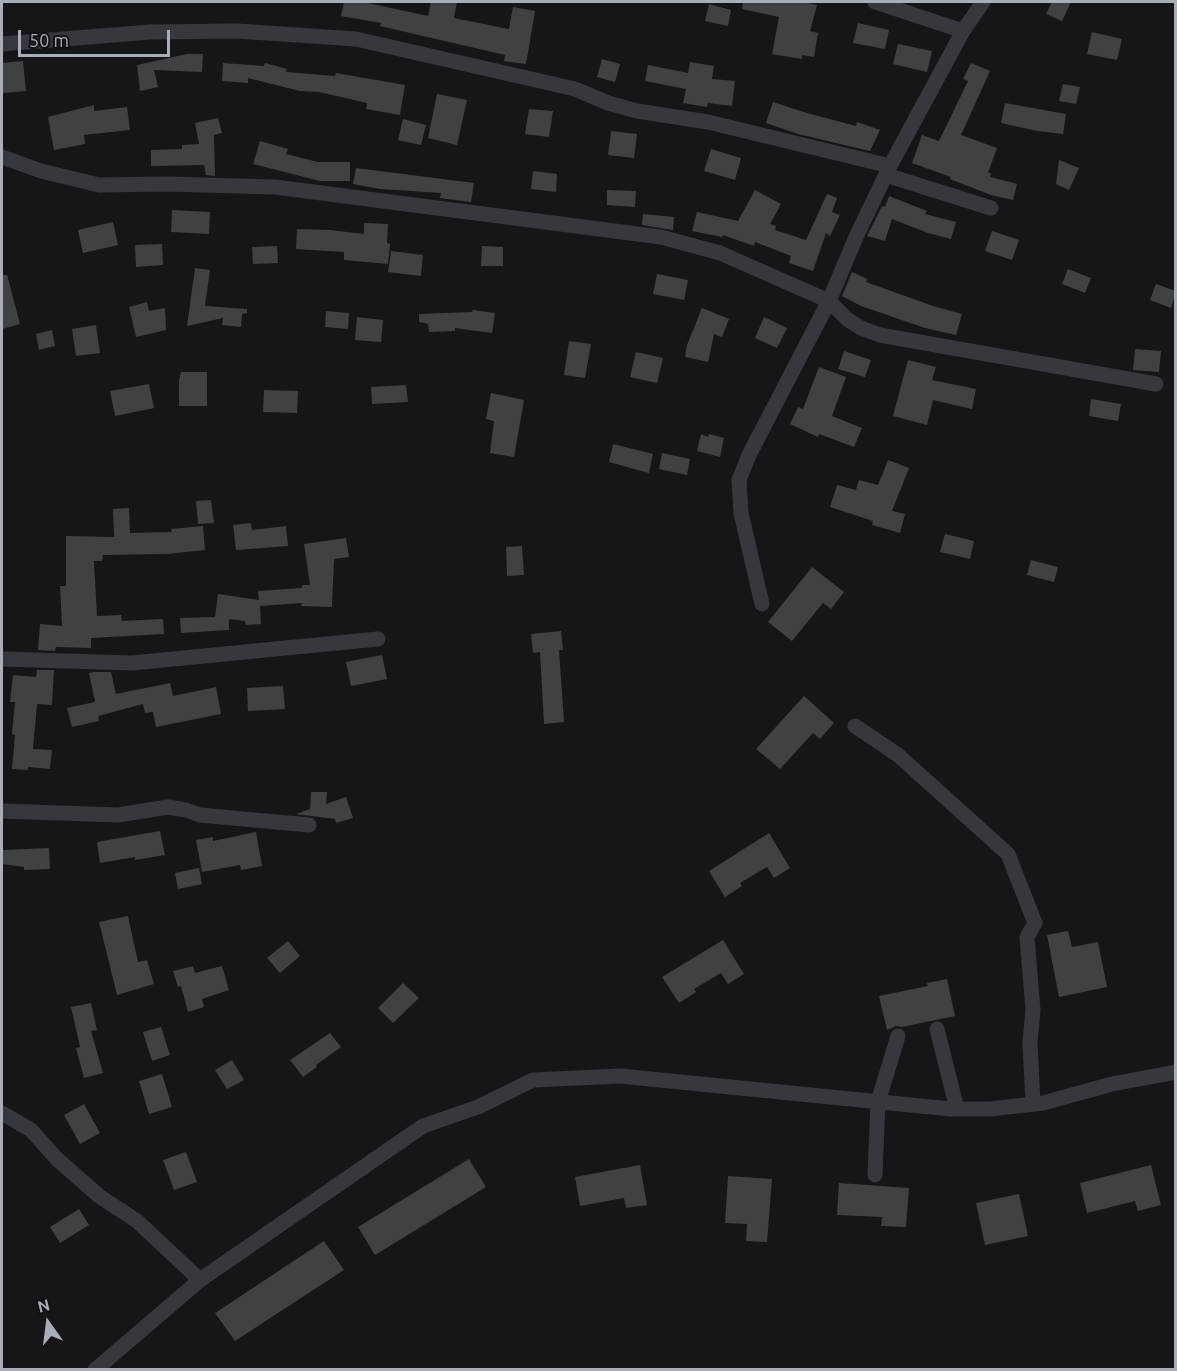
<!DOCTYPE html>
<style>
body{margin:0}
#map{position:relative;width:1177px;height:1371px;overflow:hidden;background:#161618;font-family:Ubuntu,sans-serif}
canvas{display:block}
.frame{position:absolute;inset:0;border:3px solid #a8adb8;pointer-events:none}
.north{position:absolute;left:18px;top:1293px;width:60px;height:60px;-webkit-text-stroke:4px #111113;paint-order:stroke;rotate:346deg;font-size:16px;font-weight:700;line-height:24px;text-align:center;color:#a8adb8}
.north::after{content:'';display:block;margin:auto;width:21px;height:27px;background:#a8adb8;clip-path:polygon(50% 0,100% 100%,50% 72%,0 100%)}
.scale{position:absolute;left:18px;top:30px;width:152px;height:27px;box-sizing:border-box;border:3px solid #a8adb8;border-top:0;padding-left:8px;font-size:18px;line-height:21px;white-space:nowrap;color:#a8adb8;-webkit-text-stroke:4px #111113;paint-order:stroke}
</style>
<div id="map">
<canvas width="1177" height="1371"></canvas>
<div class="frame"></div>
<div class="north">N</div>
<div class="scale">50 m</div>
</div>
<script>
const context = document.querySelector('canvas').getContext('2d');
context.lineJoin = 'round';
function paint(path, color) {
  context.fillStyle = color;
  context.fill(path, 'evenodd');
}
function shape(rows) {
  const path = new Path2D();
  for (const r of rows) {
    path.moveTo(r[0], r[1]);
    for (let i = 2; i < r.length; i += 2) path.lineTo(r[i], r[i + 1]);
  }
  return path;
}
function stroke(path, color, width, dash) {
  context.strokeStyle = color;
  context.lineWidth = width;
  context.lineCap = dash ? 'butt' : 'round';
  context.setLineDash(dash || []);
  context.stroke(path);
}
paint(shape([
 [344,2,363,2,428,16,431,2,457,2,454,18,509,29,513,7,535,11,526,64,504,61,505,55,380,26,381,23,341,16],
 [743,2,804,2,817,5,810,31,818,33,814,57,802,55,802,59,772,54,779,17,742,9],
 [1052,2,1071,2,1062,21,1046,14],
 [709,4,731,10,728,26,705,21],
 [858,23,889,30,885,49,853,43],
 [1092,32,1122,39,1117,60,1087,54],
 [898,44,932,51,927,72,893,64],
 [187,54,203,54,202,72,154,70,158,87,140,91,137,65],
 [602,59,620,64,615,82,597,77],
 [23,61,26,91,2,93,2,63],
 [690,62,714,66,712,79,735,81,732,106,708,103,707,107,683,103,686,89,645,81,648,65,688,73],
 [223,63,264,66,265,63,287,69,286,72,335,76,336,73,405,85,400,115,366,109,367,103,319,92,300,91,248,78,248,83,222,81],
 [971,63,990,71,961,135,997,148,988,173,991,173,990,177,1017,184,1013,200,991,195,950,179,951,177,912,163,922,135,939,141,968,81,963,79],
 [1063,84,1080,87,1076,104,1059,101],
 [437,94,467,100,457,145,428,138],
 [773,102,807,113,856,126,857,122,880,130,870,151,798,134,766,123],
 [1005,103,1066,114,1063,134,1037,131,1001,123],
 [94,105,94,111,127,107,130,130,84,135,85,144,54,150,48,117],
 [529,109,553,111,549,137,525,134],
 [218,118,222,133,214,135,215,176,206,175,204,165,151,166,151,150,182,149,182,145,199,144,195,123],
 [403,119,426,125,421,145,398,140],
 [611,131,637,134,634,158,608,155],
 [260,141,288,149,286,154,318,162,350,162,350,181,320,181,253,164],
 [711,149,741,158,735,180,704,171],
 [1059,160,1079,168,1069,190,1056,184],
 [356,168,474,183,471,202,440,198,441,193,380,189,353,184],
 [533,171,557,174,556,192,531,189],
 [607,190,636,191,635,207,607,205],
 [755,190,781,204,770,224,776,226,775,230,806,240,827,194,837,198,832,212,840,215,830,236,826,233,813,271,789,263,791,256,755,242,754,246,723,235,722,237,692,231,697,212,738,221],
 [889,196,927,211,925,214,956,222,951,239,928,233,892,219,885,241,867,236,882,206,885,207],
 [172,210,210,212,209,234,171,232],
 [643,214,674,217,673,230,642,225],
 [113,222,118,245,83,253,78,230],
 [364,223,388,224,387,243,390,244,388,264,344,260,344,252,296,249,297,229,330,230,364,234],
 [992,231,1019,240,1012,260,985,251],
 [162,244,163,265,136,267,135,245],
 [277,246,278,263,253,264,252,247],
 [482,246,503,247,503,266,481,266],
 [391,251,423,255,421,276,388,272],
 [195,268,210,270,205,306,247,309,247,313,242,314,241,327,222,325,223,318,187,326],
 [1068,269,1091,278,1085,293,1062,284],
 [852,272,867,279,866,282,933,306,962,314,956,335,925,328,861,306,842,296],
 [657,274,688,280,684,300,653,294],
 [2,275,7,275,20,324,2,329],
 [1156,284,1176,291,1171,308,1150,300],
 [147,302,149,311,165,308,166,330,136,337,129,307],
 [702,308,729,319,722,337,714,334,708,362,685,357,687,345],
 [473,310,495,313,492,333,455,328,455,331,429,332,428,324,419,322,419,314,472,312],
 [326,311,349,313,348,329,325,327],
 [357,317,383,320,381,342,355,340],
 [764,317,787,328,777,348,755,338],
 [96,325,100,353,76,356,72,329],
 [52,330,55,346,39,350,36,334],
 [569,341,591,344,585,378,564,375],
 [1135,349,1161,351,1159,372,1133,370],
 [844,351,871,360,865,377,838,369],
 [636,352,663,358,657,383,630,377],
 [908,360,936,367,932,380,976,389,972,409,933,400,927,425,893,416],
 [819,367,846,377,832,416,862,428,854,447,819,434,818,437,790,424,798,407,803,409],
 [181,372,207,372,207,406,179,406,179,380],
 [149,384,154,408,115,416,110,391],
 [406,385,408,402,372,404,371,387],
 [264,390,298,391,297,413,263,412],
 [491,393,524,400,514,457,490,453,494,421,486,419],
 [1091,399,1121,404,1118,421,1089,416],
 [701,434,708,437,709,434,724,438,720,457,697,451],
 [613,444,653,454,649,473,609,462],
 [662,453,690,459,687,475,659,469],
 [888,460,909,468,892,511,905,514,900,533,872,525,873,521,830,507,837,485,856,490,859,480,878,485],
 [211,500,214,523,198,524,196,501],
 [129,508,130,533,172,532,171,529,203,526,205,550,167,554,103,555,102,561,94,561,97,616,121,615,122,621,163,619,164,634,91,638,91,648,56,647,55,651,38,650,40,624,62,626,60,586,66,586,66,536,114,537,113,509],
 [251,523,252,530,286,526,288,546,236,550,233,525],
 [945,534,974,541,970,559,940,552],
 [346,538,349,557,334,559,332,607,301,606,302,603,260,606,261,624,246,625,245,621,229,619,229,630,181,633,180,618,215,617,218,594,259,600,258,591,302,588,302,585,310,585,304,544],
 [522,546,524,575,507,576,506,547],
 [1031,560,1058,567,1054,582,1027,575],
 [812,567,844,592,831,609,823,603,792,641,768,622],
 [561,631,563,650,559,650,564,722,544,724,540,652,533,653,531,634],
 [382,655,387,679,351,686,346,662],
 [37,670,54,670,52,705,37,704,33,749,52,750,50,769,28,767,28,770,12,769,15,735,12,734,15,702,10,702,13,675,36,677],
 [95,672,111,672,116,694,170,683,173,696,216,687,221,714,156,727,153,712,145,713,143,704,98,716,99,721,72,727,67,708,95,702,96,706,89,673],
 [283,686,285,709,248,711,247,688],
 [804,696,834,723,820,739,813,733,780,769,756,749],
 [311,792,327,792,326,804,346,797,353,818,336,823,335,819,296,814,310,809],
 [160,831,165,855,135,860,135,857,100,863,97,842],
 [256,832,262,866,241,870,240,865,202,872,196,840,213,837,213,841],
 [769,833,790,868,774,878,767,867,740,883,742,886,725,897,709,871],
 [49,848,50,869,24,870,24,867,2,864,2,850],
 [199,868,202,884,178,889,175,873],
 [128,916,138,962,147,960,154,984,117,995,99,922],
 [1068,931,1072,947,1098,942,1107,987,1059,997,1047,935],
 [723,940,744,974,728,984,721,973,694,989,696,992,679,1003,662,977],
 [288,941,300,956,280,973,267,958],
 [193,966,195,973,222,966,229,990,202,999,204,1007,188,1012,181,986,178,987,173,971],
 [947,979,955,1016,902,1027,896,1026,887,1030,879,996,928,986,927,983],
 [403,983,419,998,393,1023,378,1008],
 [91,1003,97,1030,91,1031,103,1073,84,1078,76,1048,80,1047,71,1007],
 [161,1027,170,1055,152,1061,143,1032],
 [330,1033,341,1047,316,1065,317,1067,303,1077,290,1060],
 [232,1060,244,1080,227,1089,215,1070],
 [162,1074,172,1107,149,1114,139,1081],
 [84,1104,100,1133,80,1144,64,1115],
 [186,1152,197,1182,174,1190,163,1160],
 [469,1159,486,1187,375,1255,358,1227],
 [640,1165,647,1205,626,1208,624,1198,580,1206,575,1177],
 [1151,1165,1161,1205,1138,1211,1135,1201,1087,1213,1080,1183],
 [728,1176,772,1179,767,1242,746,1241,747,1224,725,1223],
 [839,1183,909,1188,906,1227,881,1226,882,1217,837,1215],
 [1019,1194,1028,1236,985,1245,976,1203],
 [79,1209,89,1225,60,1243,50,1227],
 [324,1241,344,1270,235,1341,215,1313]
]), '#404145');
stroke(shape([
 [875,2,963,31],
 [2,44,150,32,237,31,356,39,575,89,608,103,637,111,708,122,890,166],
 [2,157,41,171,99,185,167,184,275,187,661,237,720,253,829,301,847,319,861,328,880,335,1156,384],
 [886,175,991,208],
 [762,604,741,513,739,480,749,455,829,301,856,237,890,166,963,31,983,2],
 [2,659,132,663,378,639],
 [855,726,898,755,1008,854,1035,923,1027,937,1033,1010,1030,1043,1033,1104],
 [2,811,118,815,168,807,186,810,200,815,309,825],
 [937,1029,957,1109],
 [2,1113,31,1130,57,1159,99,1196,137,1221,200,1280],
 [875,1175,878,1102,898,1036],
 [95,1370,200,1280,423,1126,478,1107,533,1080,620,1076,951,1109,990,1109,1043,1103,1112,1084,1176,1072]
]), '#37383d', 15);
</script>
